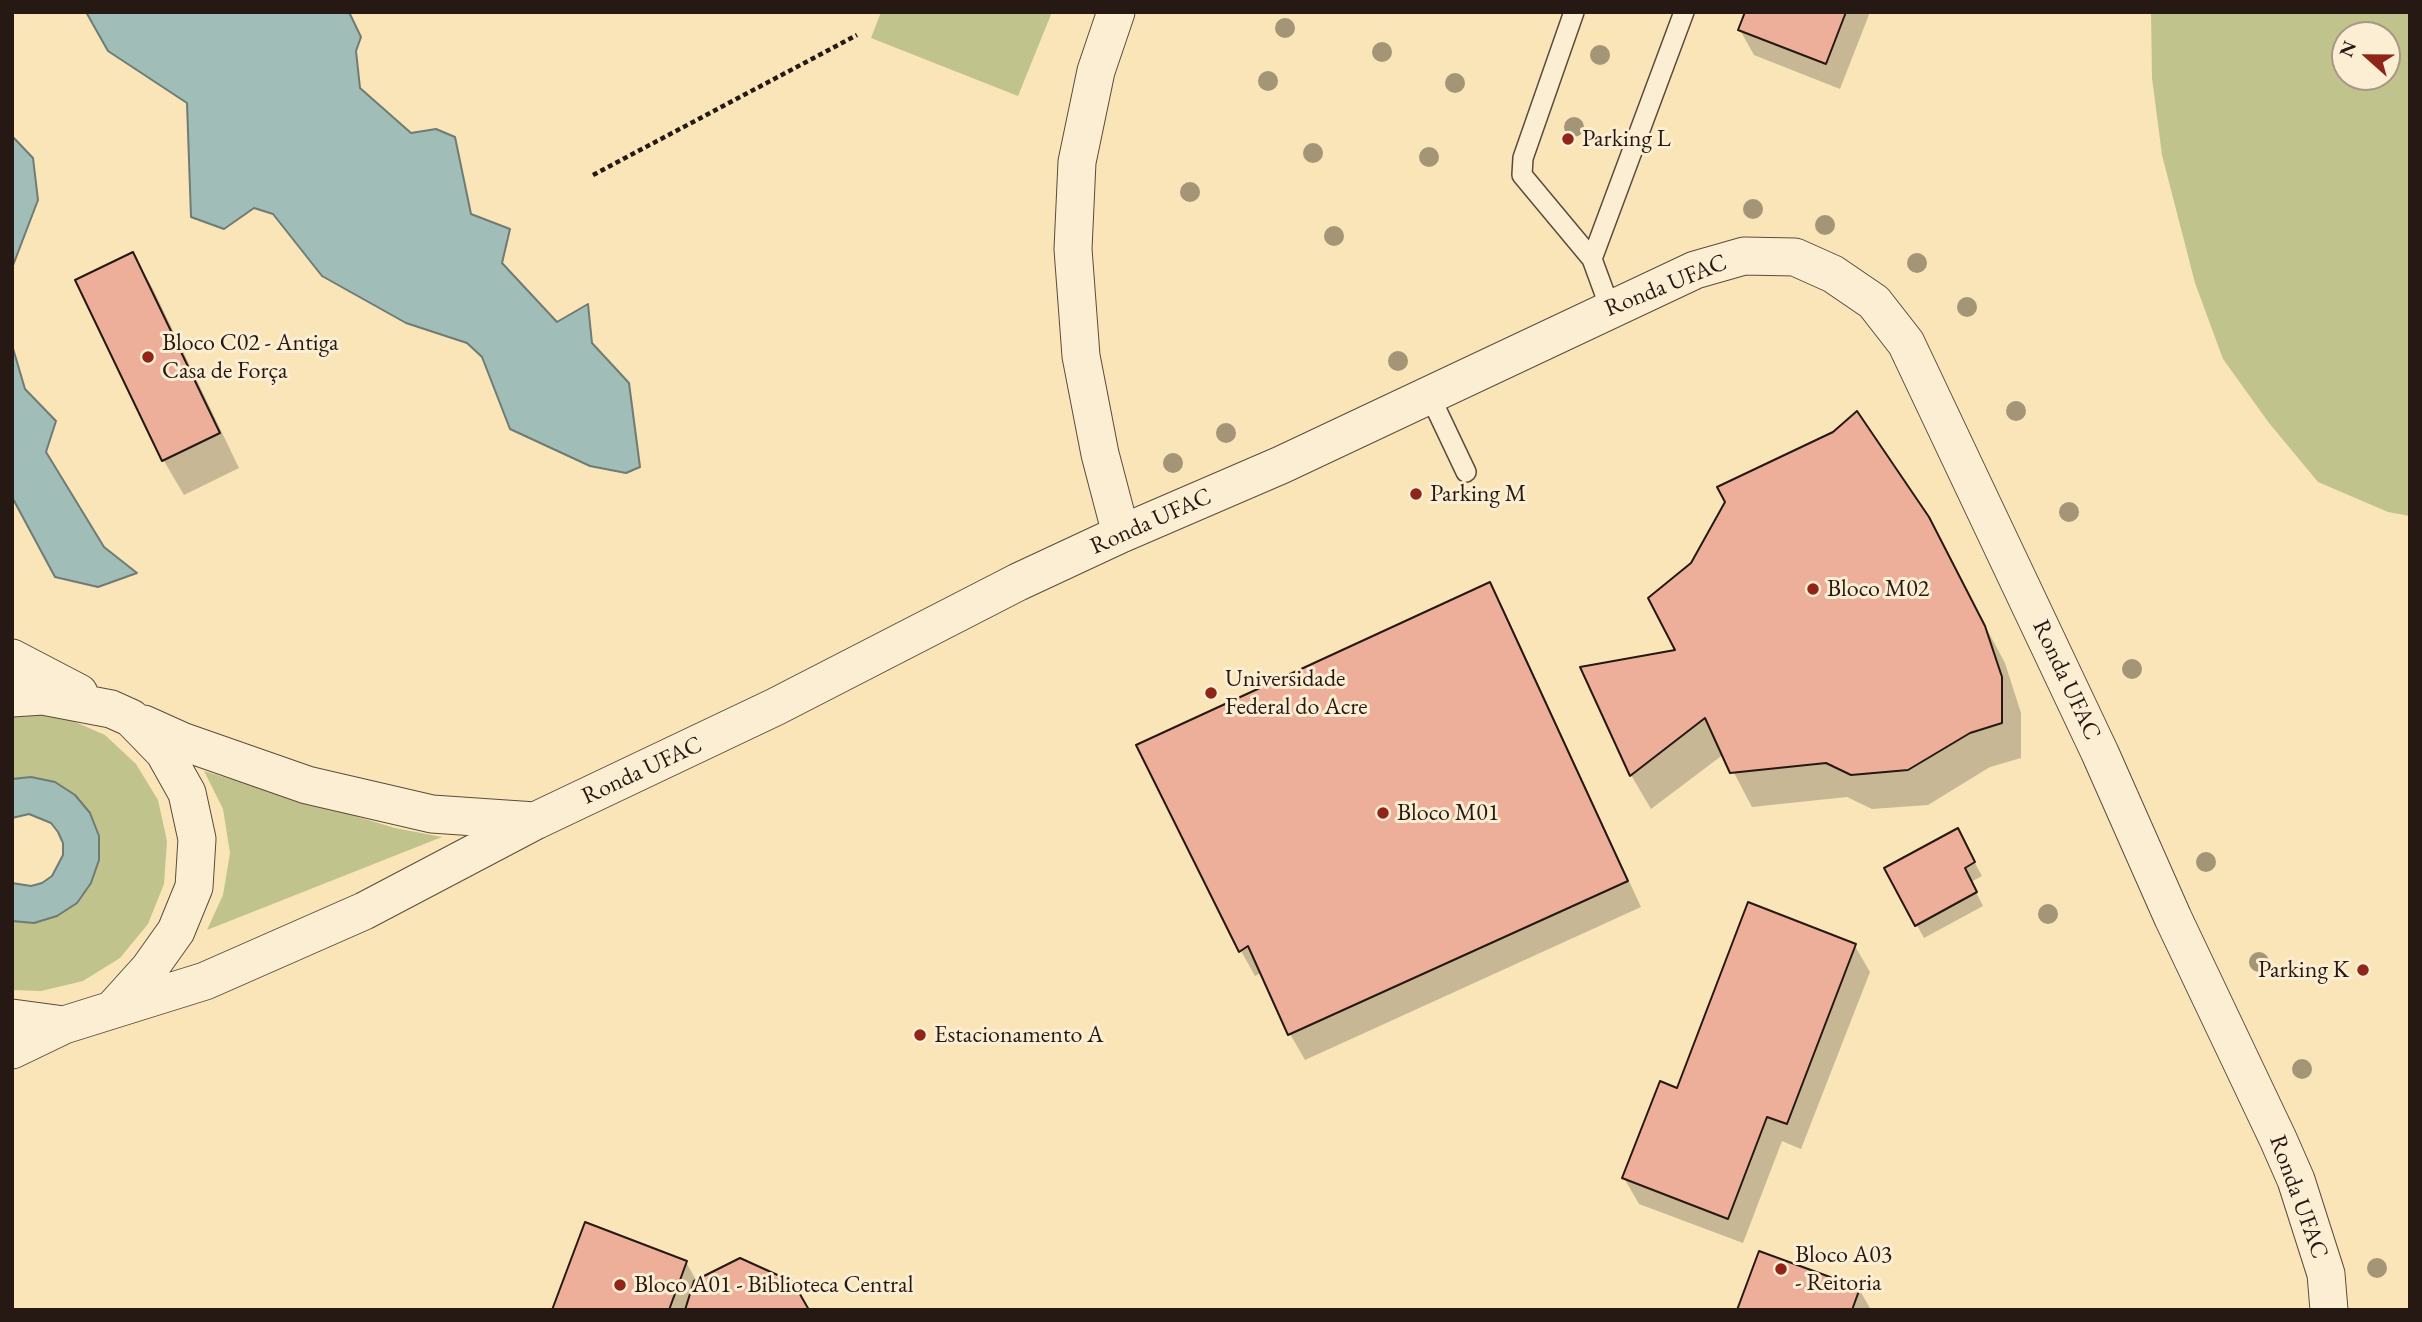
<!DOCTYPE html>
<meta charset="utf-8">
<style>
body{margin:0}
#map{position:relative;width:2422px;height:1322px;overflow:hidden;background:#fae5b9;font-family:"EB Garamond",serif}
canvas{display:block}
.frame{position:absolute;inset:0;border:14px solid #261813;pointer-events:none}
.north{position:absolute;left:2331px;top:21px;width:70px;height:70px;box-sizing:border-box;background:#fceed2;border:2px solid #a69886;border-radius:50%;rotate:291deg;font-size:19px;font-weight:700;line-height:28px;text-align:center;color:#261813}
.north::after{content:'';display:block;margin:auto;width:24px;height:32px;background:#8f2418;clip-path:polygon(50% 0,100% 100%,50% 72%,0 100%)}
</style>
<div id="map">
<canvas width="2422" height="1322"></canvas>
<div class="frame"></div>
<div class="north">N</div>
</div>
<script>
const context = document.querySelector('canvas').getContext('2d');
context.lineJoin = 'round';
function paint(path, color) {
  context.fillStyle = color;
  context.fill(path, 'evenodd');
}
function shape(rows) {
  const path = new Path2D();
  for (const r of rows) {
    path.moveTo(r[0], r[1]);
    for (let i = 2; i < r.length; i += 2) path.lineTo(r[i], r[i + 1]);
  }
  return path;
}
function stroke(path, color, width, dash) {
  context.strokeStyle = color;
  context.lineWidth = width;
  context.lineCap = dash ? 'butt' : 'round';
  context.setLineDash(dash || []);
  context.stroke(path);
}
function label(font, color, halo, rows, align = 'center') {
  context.font = font + ' "EB Garamond",serif';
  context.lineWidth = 6;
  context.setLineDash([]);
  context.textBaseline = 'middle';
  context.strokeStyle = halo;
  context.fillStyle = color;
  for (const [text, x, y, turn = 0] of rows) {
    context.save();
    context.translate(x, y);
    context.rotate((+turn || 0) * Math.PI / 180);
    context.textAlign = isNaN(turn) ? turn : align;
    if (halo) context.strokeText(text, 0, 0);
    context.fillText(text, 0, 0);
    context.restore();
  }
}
paint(shape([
 [881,12,1052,12,1018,96,871,38],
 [2151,12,2410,12,2410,516,2388,512,2318,482,2269,423,2223,359,2195,283,2162,155,2152,78],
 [2345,35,2387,35,2387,77,2345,77],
 [23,713,66,718,105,735,136,764,158,800,167,841,164,884,148,924,120,958,83,981,41,991,12,990,12,921,34,923,57,916,77,903,91,883,31,777,12,779,12,715],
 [204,771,395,828,442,837,207,930,223,895,230,853,223,809]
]), '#c1c38c');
const water = shape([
 [86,12,349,12,361,37,356,51,360,88,411,133,436,129,455,137,471,214,510,229,502,263,557,322,588,304,592,343,629,383,640,467,626,473,590,466,510,429,482,357,467,343,406,323,322,276,273,214,254,208,224,229,191,217,187,103,108,51,86,12],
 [12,136,33,158,38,200,12,268,12,136],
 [12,345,25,389,56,421,46,452,104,547,137,573,98,587,55,577,12,497,12,345],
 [31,777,55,782,75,795,90,813,99,836,99,860,91,883,77,903,57,916,34,923,12,921,12,883,31,886,42,883,52,876,63,855,63,843,58,832,51,823,29,814,12,818,12,779,31,777]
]);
paint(water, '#a0bdb7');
stroke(water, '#6f7b75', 2);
paint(shape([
 [1746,12,1870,12,1840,89,1754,55,1740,30],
 [133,254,153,289,239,468,184,495,164,461,77,281],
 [1935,533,2005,663,2021,713,2021,758,1990,767,1928,805,1872,809,1847,797,1752,807,1724,754,1651,809,1631,775,1678,652],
 [1490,584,1504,610,1641,907,1305,1060,1290,1034,1262,972,1255,976,1241,951,1139,746],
 [1964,843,1982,876,1971,882,1983,906,1924,938,1886,869],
 [1855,946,1870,972,1801,1149,1782,1141,1743,1243,1639,1204,1624,1178,1678,1090],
 [686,1262,697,1282,807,1310,554,1310],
 [1859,1289,1871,1310,1738,1310]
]), '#0003');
const building = shape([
 [1745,12,1846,12,1826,64,1738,30,1745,12],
 [133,252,220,433,162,461,75,280,133,252],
 [1857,411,1929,517,1985,626,2002,677,2002,723,1970,733,1908,770,1851,775,1826,763,1730,773,1705,718,1630,776,1580,667,1675,650,1648,598,1691,563,1725,502,1717,487,1833,432,1857,411],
 [1490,582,1628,881,1288,1035,1248,946,1239,952,1136,745,1490,582],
 [1958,828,1975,862,1965,868,1977,892,1915,926,1884,868,1958,828],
 [1748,902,1856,944,1787,1124,1767,1117,1728,1219,1622,1178,1660,1081,1677,1088,1748,902],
 [585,1222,687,1261,669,1310,552,1310,585,1222],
 [1759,1251,1860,1288,1852,1310,1737,1310,1759,1251],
 [740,1258,793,1282,809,1310,685,1310,694,1281,740,1258]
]);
paint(building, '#edaf9a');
stroke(building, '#261813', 2);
const lane = shape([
 [1574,12,1523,158,1522,175,1592,259,1610,308],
 [1592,259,1684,12],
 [1429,394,1466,472]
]);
const street = shape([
 [1116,12,1096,71,1077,162,1073,249,1081,356,1100,454,1121,534],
 [12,658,79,693],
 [12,698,43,696,111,709,131,718,164,752,187,793,197,839,194,887,176,931,149,969,112,1010,64,1025,12,1018],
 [144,724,184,742,307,785,432,814,535,821],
 [112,1010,205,981,364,911,535,821,775,707,1018,582,1121,534,1281,465,1695,270,1744,256,1795,257,1833,274,1874,302,1906,343,2100,753,2173,918,2278,1139,2296,1180,2326,1274,2329,1310],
 [12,1050,64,1025]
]);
stroke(lane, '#5b4b3c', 22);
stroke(street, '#5b4b3c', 39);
stroke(shape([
 [593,175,857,35]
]), '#261813', 4.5, [5, 3.5]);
stroke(lane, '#fceed2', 19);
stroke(street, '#fceed2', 37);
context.fillStyle = '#a39575';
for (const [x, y] of [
 [1285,28],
 [1382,52],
 [1600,55],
 [1268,81],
 [1455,83],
 [1574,127],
 [1313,153],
 [1429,157],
 [1190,192],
 [1753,209],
 [1825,225],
 [1334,236],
 [1917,263],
 [1967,307],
 [1398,361],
 [2016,411],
 [1226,433],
 [1173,463],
 [2069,512],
 [2132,669],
 [2206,862],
 [2048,914],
 [2259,962],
 [2302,1069],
 [2377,1268]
]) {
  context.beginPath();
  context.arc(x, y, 10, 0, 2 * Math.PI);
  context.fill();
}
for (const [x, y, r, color] of [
 [1568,139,7,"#8f2418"],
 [148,357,7,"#8f2418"],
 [1416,494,7,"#8f2418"],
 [1813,589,7,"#8f2418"],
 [1211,693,7,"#8f2418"],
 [1383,813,7,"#8f2418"],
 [2363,970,7,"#8f2418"],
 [920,1035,7,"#8f2418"],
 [1781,1269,7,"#8f2418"],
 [620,1285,7,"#8f2418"]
]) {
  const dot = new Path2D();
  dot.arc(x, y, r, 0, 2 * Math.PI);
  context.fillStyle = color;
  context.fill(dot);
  stroke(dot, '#fceed2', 2.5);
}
label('24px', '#261813', '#fceed2', [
 ["Parking L",1582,139],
 ["Bloco C02 - Antiga",162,343],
 ["Casa de Força",162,371],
 ["Parking M",1430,494],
 ["Bloco M02",1827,589],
 ["Universidade",1225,679],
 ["Federal do Acre",1225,707],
 ["Bloco M01",1397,813],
 ["Parking K",2349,970,"right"],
 ["Estacionamento A",934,1035],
 ["Bloco A03",1795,1255],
 ["- Reitoria",1795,1283],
 ["Bloco A01 - Biblioteca Central",634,1285]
], 'left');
label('24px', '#261813', '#fceed2', [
 ["Ronda UFAC",1666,286,-22],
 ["Ronda UFAC",1151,522,-24],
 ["Ronda UFAC",2066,680,65],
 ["Ronda UFAC",642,771,-25],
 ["Ronda UFAC",2298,1197,70]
]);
</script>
